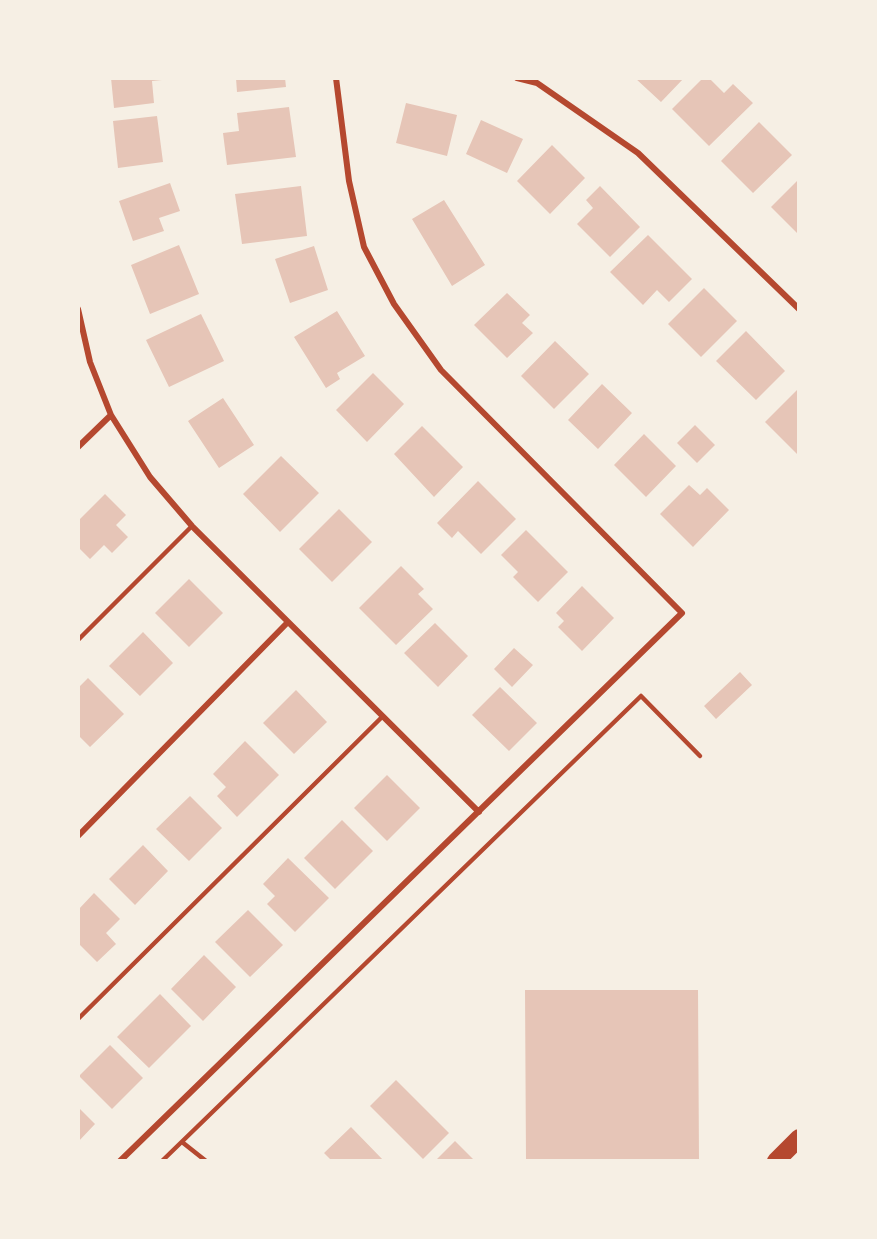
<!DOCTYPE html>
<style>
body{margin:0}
#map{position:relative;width:877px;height:1239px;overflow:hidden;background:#f6efe4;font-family:Quicksand,sans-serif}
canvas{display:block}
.frame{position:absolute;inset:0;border:80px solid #f6efe4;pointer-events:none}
</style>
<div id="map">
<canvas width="877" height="1239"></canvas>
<div class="frame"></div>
</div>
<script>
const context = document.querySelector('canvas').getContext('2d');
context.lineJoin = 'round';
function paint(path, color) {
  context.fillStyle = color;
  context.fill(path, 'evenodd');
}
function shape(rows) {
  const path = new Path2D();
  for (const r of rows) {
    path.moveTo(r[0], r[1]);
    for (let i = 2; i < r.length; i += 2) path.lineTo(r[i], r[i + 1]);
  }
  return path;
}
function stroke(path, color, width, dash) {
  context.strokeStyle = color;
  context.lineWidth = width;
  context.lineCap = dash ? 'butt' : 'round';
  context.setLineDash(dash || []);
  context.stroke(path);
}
paint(shape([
 [111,78,162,78,162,80,152,81,154,103,114,108],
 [236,78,285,78,286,87,237,92],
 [635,78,684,78,661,102],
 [703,78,709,78,724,93,733,84,753,103,709,146,672,109],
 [406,103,457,115,447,156,396,143],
 [289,107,296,157,227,165,223,133,239,131,237,113],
 [157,116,163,162,118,168,113,121],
 [481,120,523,139,507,173,466,154],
 [759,122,792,155,753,193,721,161],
 [552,145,585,178,550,214,517,181],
 [797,181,799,184,799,235,771,207],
 [170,183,180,211,159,218,164,231,133,241,119,201],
 [301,186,307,236,242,244,235,194],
 [600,186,640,227,610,257,577,224,593,208,586,200],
 [444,200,485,265,452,286,412,219],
 [648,235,692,279,669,302,657,290,643,305,610,272],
 [179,245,199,294,150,314,131,265],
 [314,246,328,290,290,303,275,259],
 [704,288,737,321,701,357,668,324],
 [507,293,530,315,522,323,533,333,507,358,474,325],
 [337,311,365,356,337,373,340,379,326,388,294,337],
 [201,314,224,361,169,387,146,340],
 [746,331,785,371,756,400,716,361],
 [555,341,589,374,554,409,521,376],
 [373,373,404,404,367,442,336,410],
 [602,384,632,413,598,449,568,420],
 [799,388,799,454,798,455,765,422],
 [223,398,254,445,219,468,188,421],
 [695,425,715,445,697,463,677,443],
 [422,426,463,467,434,497,394,454],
 [644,434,676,466,646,497,614,465],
 [281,456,319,493,280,532,243,494],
 [478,481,516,519,481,554,458,531,452,538,437,523],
 [689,485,700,495,707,488,729,510,693,547,660,514],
 [105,494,126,515,116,525,128,537,112,553,104,545,90,559,78,547,78,521],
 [339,509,372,542,332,582,299,549],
 [526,530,568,572,538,602,513,577,518,572,501,555],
 [401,566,424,589,418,594,433,609,396,645,359,608],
 [189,579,223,613,189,647,155,613],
 [582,586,614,618,582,651,558,627,564,621,556,613],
 [435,623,468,656,438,687,404,653],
 [143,632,173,663,140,696,109,666],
 [514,648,533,665,512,687,494,669],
 [740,672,752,685,716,719,704,706],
 [88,678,124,714,90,747,78,735,78,688],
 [500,687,537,723,509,751,472,715],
 [296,690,327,722,294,754,263,723],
 [245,741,279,775,237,817,217,796,226,787,213,774],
 [387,775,420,808,387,841,354,808],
 [190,796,222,828,189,861,156,829],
 [342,820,373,851,335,889,304,858],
 [143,845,168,871,135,905,109,879],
 [288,858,329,898,295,932,267,904,275,896,263,884],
 [94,893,120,919,106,933,116,944,97,962,78,943,78,910],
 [248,910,283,945,250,977,215,942],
 [204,955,236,987,203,1021,171,989],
 [525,990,698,990,699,1161,526,1161],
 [160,994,191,1026,149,1068,117,1037],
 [110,1045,143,1078,112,1109,79,1076],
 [396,1080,449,1133,423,1159,370,1106],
 [78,1107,95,1124,78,1142],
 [351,1127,384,1161,332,1161,324,1153],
 [455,1141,475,1161,435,1161]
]), '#e6c5b7');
stroke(shape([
 [78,640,192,526],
 [78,1019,382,717],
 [182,1142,206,1161],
 [162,1161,641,696,700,756]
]), '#b5482f', 4.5);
stroke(shape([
 [517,78,537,83,638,153,799,309],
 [78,309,90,362,111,415,150,477,192,526,479,812],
 [78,447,111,415],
 [78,836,288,622],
 [120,1161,682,613,441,370,394,304,364,247,349,181,336,78]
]), '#b5482f', 6);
stroke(shape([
 [776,1161,799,1138]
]), '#b5482f', 18);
</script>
